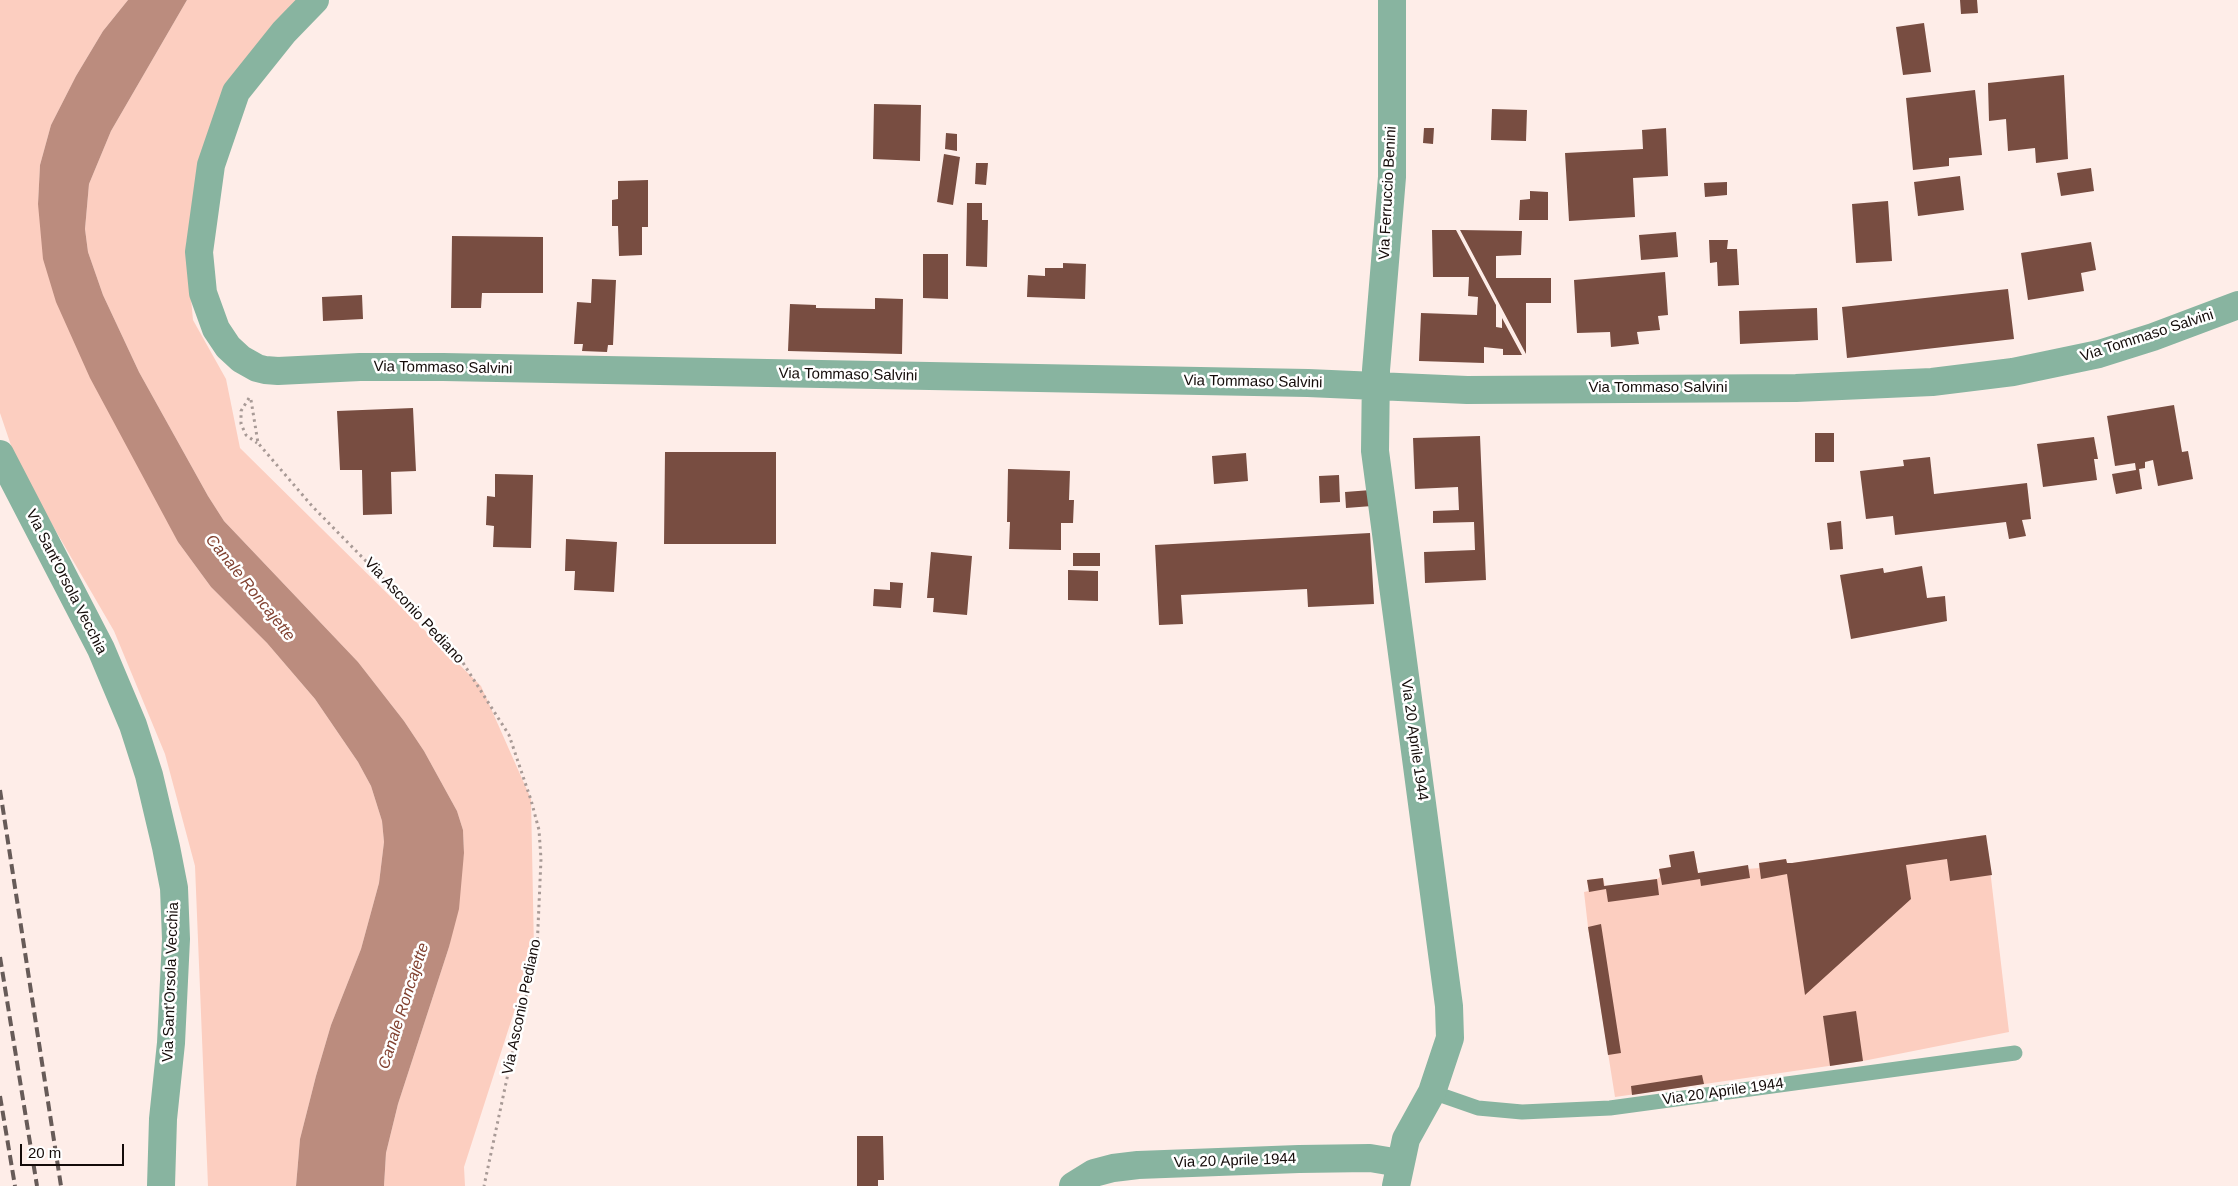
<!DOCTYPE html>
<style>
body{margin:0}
#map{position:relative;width:2238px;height:1186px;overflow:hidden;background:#feede8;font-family:Arial,sans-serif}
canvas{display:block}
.scale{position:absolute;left:20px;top:1144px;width:104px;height:22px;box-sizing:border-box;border:2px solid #140b09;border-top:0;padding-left:6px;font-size:15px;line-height:18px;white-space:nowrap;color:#140b09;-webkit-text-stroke:4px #fff;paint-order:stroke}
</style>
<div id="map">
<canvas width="2238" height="1186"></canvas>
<div class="scale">20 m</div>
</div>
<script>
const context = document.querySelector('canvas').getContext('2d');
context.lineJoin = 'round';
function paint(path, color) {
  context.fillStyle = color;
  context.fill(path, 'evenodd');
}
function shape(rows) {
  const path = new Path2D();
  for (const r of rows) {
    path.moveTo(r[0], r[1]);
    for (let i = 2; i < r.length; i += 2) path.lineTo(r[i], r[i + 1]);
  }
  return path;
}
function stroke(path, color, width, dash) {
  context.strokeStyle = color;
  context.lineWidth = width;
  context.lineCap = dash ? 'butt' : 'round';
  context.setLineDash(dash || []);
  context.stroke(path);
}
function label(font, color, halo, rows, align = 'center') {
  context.font = font + ' Arial,sans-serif';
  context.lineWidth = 5;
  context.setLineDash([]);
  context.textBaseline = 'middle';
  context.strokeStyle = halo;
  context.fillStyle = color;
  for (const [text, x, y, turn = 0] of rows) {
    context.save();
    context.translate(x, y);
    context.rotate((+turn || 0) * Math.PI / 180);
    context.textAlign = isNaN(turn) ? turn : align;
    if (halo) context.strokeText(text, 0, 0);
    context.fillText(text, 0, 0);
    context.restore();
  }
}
paint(shape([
 [0,0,128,0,103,31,76,76,51,125,40,165,38,204,178,542,211,587,267,643,315,699,358,762,371,786,382,821,384,842,379,883,361,949,331,1025,316,1076,300,1139,296,1186,208,1186,195,866,165,754,114,631,18,466,0,413],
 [187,0,301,0,202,158,186,245,193,320,226,379,240,448,481,686,531,799,534,950,464,1167,465,1186,384,1186,386,1153,398,1104,449,947,464,853,463,830,457,811,424,751,404,721,358,662,224,521,208,496,139,372,103,295,88,252,85,229,89,184,111,131],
 [1986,835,2009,1032,1863,1061,1615,1097,1588,927,1584,892,1589,891,1587,880,1603,878,1605,886,1657,879,1660,877,1659,869,1671,867,1669,855,1694,851,1698,873,1759,868,1759,863,1786,859,1787,863,1792,863]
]), '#fccec0');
paint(shape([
 [128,0,187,0,111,131,89,184,85,229,88,252,103,295,139,372,208,496,224,521,358,662,404,721,424,751,457,811,463,830,464,853,459,909,449,947,398,1104,386,1153,384,1186,296,1186,300,1139,316,1076,331,1025,361,949,379,883,384,842,382,821,371,786,358,762,315,699,267,643,211,587,178,542,90,378,56,302,43,259,38,204,40,165,51,125,76,76,103,31]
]), '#bb8c7e');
paint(shape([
 [1960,0,1977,0,1978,13,1961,14],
 [1924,23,1931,72,1903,75,1896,27],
 [2064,75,2068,159,2036,163,2035,148,2008,151,2006,119,1989,121,1988,83],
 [1975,90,1982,155,1949,158,1949,166,1913,170,1906,98],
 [874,104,921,105,920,161,873,159],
 [1492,109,1527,110,1526,141,1491,140],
 [1424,128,1434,128,1433,144,1423,143],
 [1666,128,1668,176,1633,178,1635,217,1569,221,1565,153,1643,149,1642,130],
 [946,133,957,134,957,151,945,149],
 [944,154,960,157,953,205,937,202],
 [976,163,988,163,986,185,975,184],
 [2091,168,2094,191,2061,196,2057,173],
 [1960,176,1964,210,1918,216,1914,182],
 [648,180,648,227,642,227,642,255,619,256,618,226,612,226,612,200,618,199,618,181],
 [1727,182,1727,195,1705,197,1704,183],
 [1530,191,1548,192,1548,220,1519,220,1520,200,1530,199],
 [1888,201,1892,261,1856,263,1852,204],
 [967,203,982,203,982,220,988,220,987,267,966,266],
 [1432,230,1456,230,1496,305,1496,327,1502,328,1502,318,1522,355,1503,355,1503,349,1484,347,1484,363,1419,361,1421,313,1477,315,1478,297,1468,296,1469,277,1433,277],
 [1460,230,1522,231,1521,255,1496,256,1496,278,1551,278,1551,303,1526,303,1526,354],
 [1676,232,1678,257,1641,260,1639,235],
 [452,236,543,237,543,293,482,293,481,308,451,308],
 [1709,240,1728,240,1727,249,1737,249,1739,285,1718,286,1717,262,1710,263],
 [2091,242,2096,270,2081,273,2084,291,2028,300,2021,253],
 [923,254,948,254,948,299,923,298],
 [1063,263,1086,264,1085,299,1027,297,1028,275,1045,276,1045,268,1063,268],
 [1665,272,1668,315,1658,316,1660,330,1637,332,1639,344,1611,347,1610,332,1577,333,1574,280],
 [592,279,616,280,613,345,608,345,607,352,582,351,583,344,574,344,577,302,591,303],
 [2008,289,2014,339,1847,358,1842,307],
 [362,295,363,319,323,321,322,297],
 [875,298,903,299,902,354,788,351,790,304,816,305,816,308,875,309],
 [1817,308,1818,340,1740,344,1739,311],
 [2174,405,2182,452,2188,451,2193,479,2158,486,2153,460,2145,462,2145,468,2139,469,2142,489,2116,494,2112,474,2136,470,2135,463,2115,466,2107,416],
 [413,408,416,471,391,472,392,514,363,515,362,470,340,470,337,411],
 [1815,433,1834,433,1834,462,1815,462],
 [1480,436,1486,580,1425,583,1424,552,1475,550,1474,522,1433,523,1433,511,1459,510,1458,487,1415,489,1413,438],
 [2094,437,2098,459,2094,459,2097,480,2043,487,2037,444],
 [665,452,776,452,776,544,664,544],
 [1246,453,1248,481,1214,484,1212,456],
 [1930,457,1934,494,2027,483,2031,519,2022,520,2026,536,2009,539,2006,522,1895,535,1893,516,1866,519,1860,471,1904,466,1903,460],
 [1008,469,1070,471,1069,500,1074,500,1073,523,1061,523,1061,550,1009,549,1010,522,1007,522],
 [495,474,533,475,531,548,493,547,494,526,486,525,487,496,495,497],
 [1339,475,1340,502,1320,503,1319,476],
 [1371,490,1372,506,1346,508,1345,492],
 [1841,521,1843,549,1830,550,1827,523],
 [1370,533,1374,604,1308,607,1307,589,1181,595,1183,624,1159,625,1155,545],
 [566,539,617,542,614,592,574,590,575,571,565,571],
 [931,552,972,556,967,615,933,612,934,598,927,598],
 [1073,553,1100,553,1100,566,1073,566],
 [1922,566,1927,598,1945,596,1947,621,1851,639,1840,575,1883,568,1884,573],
 [1068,570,1098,571,1098,601,1068,600],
 [890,582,903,583,901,608,873,606,874,589,890,590],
 [1986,835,1992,875,1950,881,1947,859,1906,865,1911,899,1805,995,1787,874,1761,879,1759,863,1786,859,1787,863,1792,863],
 [1694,851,1698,873,1748,865,1750,878,1701,886,1700,879,1662,885,1659,869,1671,867,1669,855],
 [1603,878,1604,886,1657,879,1659,895,1608,902,1606,889,1589,892,1587,880],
 [1601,924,1621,1053,1608,1055,1588,927],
 [1856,1011,1863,1061,1830,1066,1823,1016],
 [1702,1075,1704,1084,1632,1095,1631,1086],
 [857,1136,883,1136,884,1180,878,1180,878,1186,857,1186]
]), '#784d41');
stroke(shape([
 [249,398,241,411,241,424,246,435,257,443],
 [251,400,258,443,312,506,458,655,509,735,531,800,539,830,541,859,537,950,512,1055,484,1186]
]), '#a89a96', 3, [2.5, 4]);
stroke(shape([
 [1432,1092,1478,1108,1522,1112,1610,1108,2015,1053]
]), '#88b4a0', 15);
stroke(shape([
 [315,0,284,32,236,92,211,165,199,252,203,293,216,329,228,347,241,359,257,368,265,370,278,371,360,367,443,367,1308,383,1467,390,1796,388,1932,382,2013,372,2099,354,2153,337,2238,305],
 [1392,0,1392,177,1376,370,1375,451,1449,1006,1450,1038,1432,1092,1406,1139,1396,1186],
 [0,454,101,649,133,725,149,775,166,847,174,888,176,939,171,1043,163,1119,161,1186],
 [1073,1186,1094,1173,1113,1168,1138,1165,1299,1159,1370,1158,1400,1163]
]), '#88b4a0', 28);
stroke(shape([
 [0,790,61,1186],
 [0,957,37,1186],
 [0,1096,15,1186]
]), '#675b58', 4, [10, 5]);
label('15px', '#140b09', '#fff', [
 ["Via Ferruccio Benini",1388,193,-87],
 ["Via Tommaso Salvini",2147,336,-18],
 ["Via Tommaso Salvini",443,368,1],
 ["Via Tommaso Salvini",848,375,1],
 ["Via Tommaso Salvini",1253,382,1],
 ["Via Tommaso Salvini",1658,388],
 ["Via Sant'Orsola Vecchia",66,582,63],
 ["Via Asconio Pediano",414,611,47],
 ["Via 20 Aprile 1944",1414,740,82],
 ["Via Sant'Orsola Vecchia",171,982,-88],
 ["Via Asconio Pediano",522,1007,-78],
 ["Via 20 Aprile 1944",1723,1092,-8],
 ["Via 20 Aprile 1944",1235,1161,-2]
]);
label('italic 16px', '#824231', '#fff', [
 ["Canale Roncajette",250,588,51],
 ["Canale Roncajette",404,1006,-72]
]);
</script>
